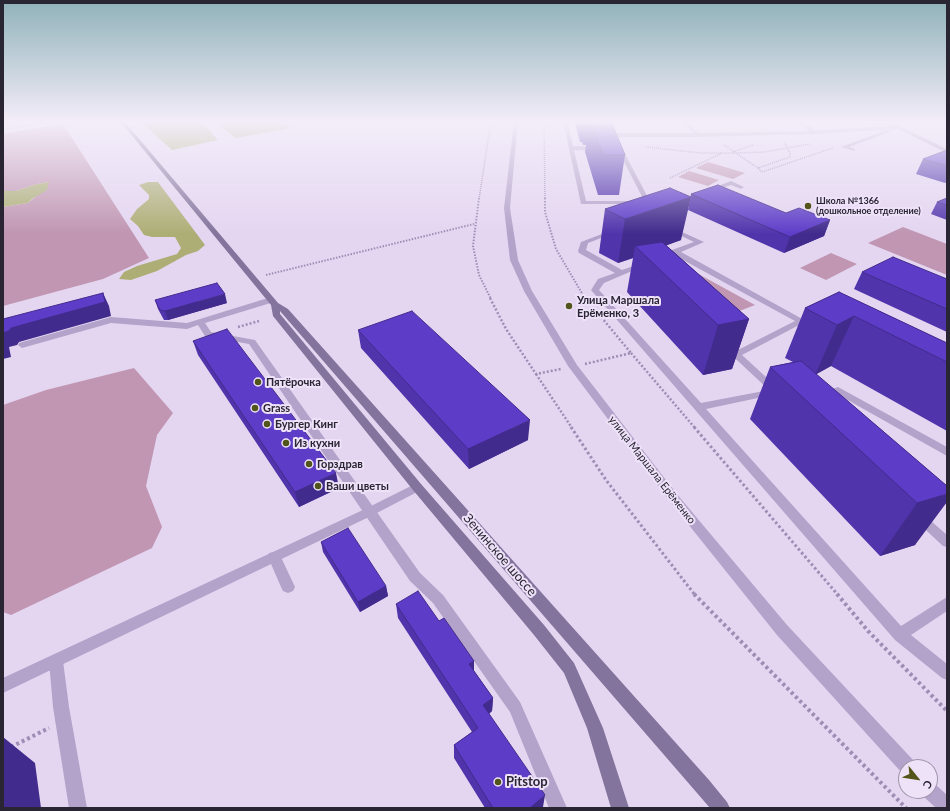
<!DOCTYPE html>
<meta charset="utf-8">
<style>
body{margin:0}
#map{position:relative;width:950px;height:811px;overflow:hidden;background:#e4d6f1;font-family:Lato,sans-serif}
canvas{display:block}
.frame{position:absolute;inset:0;border:4px solid #292533;pointer-events:none}
.north{position:absolute;left:898px;top:759px;width:40px;height:40px;box-sizing:border-box;background:#eee2f9;border:1px solid #9f96aa;border-radius:50%;rotate:120deg;font-size:11px;font-weight:700;line-height:16px;text-align:center;color:#292533}
.north::after{content:'';display:block;margin:auto;width:14px;height:18px;background:#52551a;clip-path:polygon(50% 0,100% 100%,50% 72%,0 100%)}
</style>
<div id="map">
<canvas width="950" height="811"></canvas>
<div class="frame"></div>
<div class="north">С</div>
</div>
<script>
const context = document.querySelector('canvas').getContext('2d');
context.lineJoin = 'round';
function paint(path, color) {
  context.fillStyle = color;
  context.fill(path, 'evenodd');
}
function shape(rows) {
  const path = new Path2D();
  for (const r of rows) {
    path.moveTo(r[0], r[1]);
    for (let i = 2; i < r.length; i += 2) path.lineTo(r[i], r[i + 1]);
  }
  return path;
}
function stroke(path, color, width, dash) {
  context.strokeStyle = color;
  context.lineWidth = width;
  context.lineCap = dash ? 'butt' : 'round';
  context.setLineDash(dash || []);
  context.stroke(path);
}
function label(font, color, halo, rows, align = 'center') {
  context.font = font + ' Lato,sans-serif';
  context.lineWidth = 4;
  context.setLineDash([]);
  context.textBaseline = 'middle';
  context.strokeStyle = halo;
  context.fillStyle = color;
  for (const [text, x, y, turn = 0] of rows) {
    context.save();
    context.translate(x, y);
    context.rotate((+turn || 0) * Math.PI / 180);
    context.textAlign = isNaN(turn) ? turn : align;
    if (halo) context.strokeText(text, 0, 0);
    context.fillText(text, 0, 0);
    context.restore();
  }
}
paint(shape([
 [63,124,149,258,103,279,3,306,3,207,28,203,39,194,49,182,37,184,16,191,3,191,3,134],
 [708,162,745,173,733,179,696,168],
 [689,171,719,180,708,186,678,177],
 [903,227,947,244,947,275,868,243],
 [831,253,857,264,826,280,800,268],
 [673,260,755,305,719,319],
 [134,368,173,413,157,435,146,486,162,527,152,548,11,615,3,612,3,405,46,390]
]), '#c096b2');
paint(shape([
 [140,121,201,121,218,140,172,150],
 [213,121,279,121,291,128,236,138],
 [49,182,47,190,32,199,28,203,3,207,3,191,16,191,37,184],
 [148,182,158,182,205,245,198,251,186,255,157,271,131,280,119,279,124,272,137,266,177,254,181,248,175,237,152,237,144,235,138,226,130,219,137,209,149,199,149,195,139,185]
]), '#adae75');
stroke(shape([
 [544,121,545,199],
 [3,130,54,121],
 [724,145,758,168,790,157,790,153,784,142],
 [646,147,701,153,735,153,764,152,810,144],
 [733,152,753,145],
 [758,168,762,172,833,148],
 [670,178,722,153],
 [479,199,491,121]
]), '#9d8db4', 1.5, [1, 1]);
stroke(shape([
 [479,198,473,246,479,275,491,299],
 [545,198,545,212,556,249,583,295],
 [266,275,474,224]
]), '#9d8db4', 2, [1.5, 1.5]);
stroke(shape([
 [490,298,506,329,536,374,561,369],
 [238,327,259,321],
 [631,353,695,428],
 [585,364,631,353,602,318],
 [536,374,572,428]
]), '#9d8db4', 2.5, [2, 2]);
stroke(shape([
 [571,427,606,480,695,595],
 [694,427,838,595]
]), '#9d8db4', 3, [2.5, 2.5]);
stroke(shape([
 [694,594,906,808],
 [837,594,868,631,947,711],
 [11,747,49,728]
]), '#9d8db4', 4, [3, 3]);
paint(shape([
 [563,121,567,121,573,146,599,147,602,149,599,151,574,150,586,201,635,201,638,203,637,204,581,204,563,121],
 [682,121,687,121,698,133,809,131,796,121,801,121,816,130,892,126,884,121,889,121,947,149,947,153,898,129,815,134,697,137,616,137,654,209,649,210,610,135,613,133,693,133,682,121],
 [887,130,892,131,849,147,855,149,855,151,841,147,887,130],
 [731,181,744,187,741,189,731,185,708,193,705,191,731,181],
 [671,227,704,242,681,252,815,326,811,329,801,324,742,355,778,388,780,390,778,392,772,395,706,409,901,626,947,597,947,611,911,635,947,664,947,680,942,678,895,640,591,290,598,279,615,273,579,253,578,251,581,242,610,231,614,231,614,233,588,243,586,250,622,270,642,263,646,265,604,283,599,290,701,403,769,390,723,347,724,345,730,345,736,351,795,321,674,255,661,259,658,259,658,255,694,242,669,230,668,229,671,227],
 [268,298,274,298,275,300,274,302,205,323,211,332,255,340,420,573,443,595,520,702,567,808,549,808,510,712,433,603,410,581,249,344,205,336,198,325,187,329,111,323,22,348,18,345,19,343,111,317,187,323,268,298],
 [838,387,947,447,947,456,837,394,824,398,819,395,821,393,838,387],
 [919,512,923,514,947,535,947,547,943,546,915,520,913,517,915,514,919,512],
 [274,552,279,553,295,587,293,591,288,593,283,591,281,587,268,557,269,553,274,552],
 [56,654,61,656,63,661,69,707,87,808,69,808,53,707,49,661,51,656,56,654]
]), '#b3a2c9');
paint(shape([
 [417,483,421,484,423,487,421,490,373,515,3,693,3,678,365,509,417,483]
]), '#b3a2c9');
paint(shape([
 [514,121,518,121,510,208,518,260,532,291,577,365,676,493,787,625,914,761,916,767,906,767,906,774,902,773,777,635,668,499,568,366,524,291,510,260,504,208,514,121],
 [930,782,936,785,947,795,947,808,936,808,924,797,921,791,930,791,930,782]
]), '#b3a2c9');
paint(shape([
 [120,121,124,121,278,303,288,309,709,780,727,802,730,808,710,808,280,311,280,314,421,484,544,625,574,663,603,728,629,808,611,808,587,728,564,673,534,635,413,490,273,316,271,305,120,121]
]), '#82749c');
paint(shape([
 [575,121,611,121,625,155,619,195,598,195,585,152,586,145,583,145,582,142,580,142,575,123],
 [947,150,947,182,945,183,916,174,923,159],
 [691,194,786,213,830,220,824,236,784,253,688,210],
 [947,198,947,220,931,214,937,202],
 [605,209,681,240,666,245,749,319,732,369,703,375,627,292,633,258,618,263,599,253],
 [862,272,947,279,947,332,854,289],
 [839,292,947,343,947,431,831,366,816,374,947,486,915,545,880,556,750,419,770,367,793,362,785,358,805,308],
 [155,300,227,303,168,320,164,320,158,309],
 [358,330,528,440,469,469,361,348],
 [193,341,339,488,299,507,198,355],
 [321,542,386,586,388,596,360,612,323,552],
 [396,604,439,621,474,661,474,671,493,698,492,711,489,714,543,807,541,808,485,808,454,758,454,745,472,732,398,618]
]), '#5034ac');
paint(shape([
 [691,197,681,240,644,254,635,246,633,258,618,263,625,219],
 [830,220,824,236,784,253,790,237],
 [103,293,109,306,111,316,19,342,17,345,9,347,11,357,3,359,3,333,11,328],
 [225,294,227,303,168,320,165,311],
 [854,316,831,366,815,375,837,325],
 [749,319,732,369,703,375,718,325],
 [530,420,528,440,469,469,468,449],
 [336,473,339,488,299,507,295,492],
 [947,494,947,502,915,545,880,556,917,503],
 [386,586,388,596,360,612,358,602],
 [474,661,474,675,469,664],
 [493,698,492,711,483,718,483,705],
 [3,737,35,763,41,808,3,808],
 [545,795,543,807,541,808,529,808]
]), '#412b8c');
const building = shape([
 [591,121,611,121,625,155,603,155,591,121],
 [947,150,947,166,923,159,947,150],
 [718,185,786,213,799,208,830,220,790,237,691,194,718,185],
 [670,188,691,197,625,219,605,209,670,188],
 [947,198,947,205,937,202,947,198],
 [662,242,749,319,718,325,635,246,662,242],
 [893,257,947,279,947,309,862,272,893,257],
 [217,283,225,294,165,311,160,310,155,300,217,283],
 [839,292,947,343,947,362,854,316,837,325,805,308,839,292],
 [103,293,105,302,11,328,9,331,3,333,3,319,103,293],
 [412,311,530,420,468,449,358,330,412,311],
 [227,329,336,473,295,492,193,341,227,329],
 [801,361,947,486,947,494,917,503,770,367,801,361],
 [348,528,386,586,358,602,321,542,348,528],
 [418,591,439,621,444,618,474,661,469,664,493,698,483,705,545,795,530,808,493,808,454,745,478,728,396,604,418,591]
]);
paint(building, '#5d3dc8');
stroke(building, '#412b8c', 1);
const sky = context.createLinearGradient(0, 0, 0, 234);
sky.addColorStop(0, '#90b2ba');
sky.addColorStop(0.52, '#f3edf9');
sky.addColorStop(1, '#f3edf900');
context.fillStyle = sky;
context.fillRect(0, 0, 950, 234);
for (const [x, y, r, color] of [
 [808,206,4,"#52551a"],
 [569,306,4,"#52551a"],
 [258,382,4,"#52551a"],
 [255,408,4,"#52551a"],
 [267,424,4,"#52551a"],
 [286,443,4,"#52551a"],
 [309,464,4,"#52551a"],
 [318,486,4,"#52551a"],
 [498,782,4,"#52551a"]
]) {
  const dot = new Path2D();
  dot.arc(x, y, r, 0, 2 * Math.PI);
  context.fillStyle = color;
  context.fill(dot);
  stroke(dot, '#eee2f9', 1.5);
}
label('bold 9px', '#292533', '#eee2f9', [
 ["Школа №1366",816,201],
 ["(дошкольное отделение)",816,211]
], 'left');
label('bold 11px', '#292533', '#eee2f9', [
 ["Улица Маршала",577,300],
 ["Ерёменко, 3",577,313],
 ["Пятёрочка",266,382],
 ["Grass",263,408],
 ["Бургер Кинг",275,424],
 ["Из кухни",294,443],
 ["Горздрав",317,464],
 ["Ваши цветы",326,486]
], 'left');
label('11px', '#292533', '#eee2f9', [
 ["улица Маршала Ерёменко",652,470,52]
]);
label('13px', '#292533', '#eee2f9', [
 ["Зенинское шоссе",500,555,49]
]);
label('bold 13px', '#292533', '#eee2f9', [
 ["Pitstop",506,782]
], 'left');
</script>
